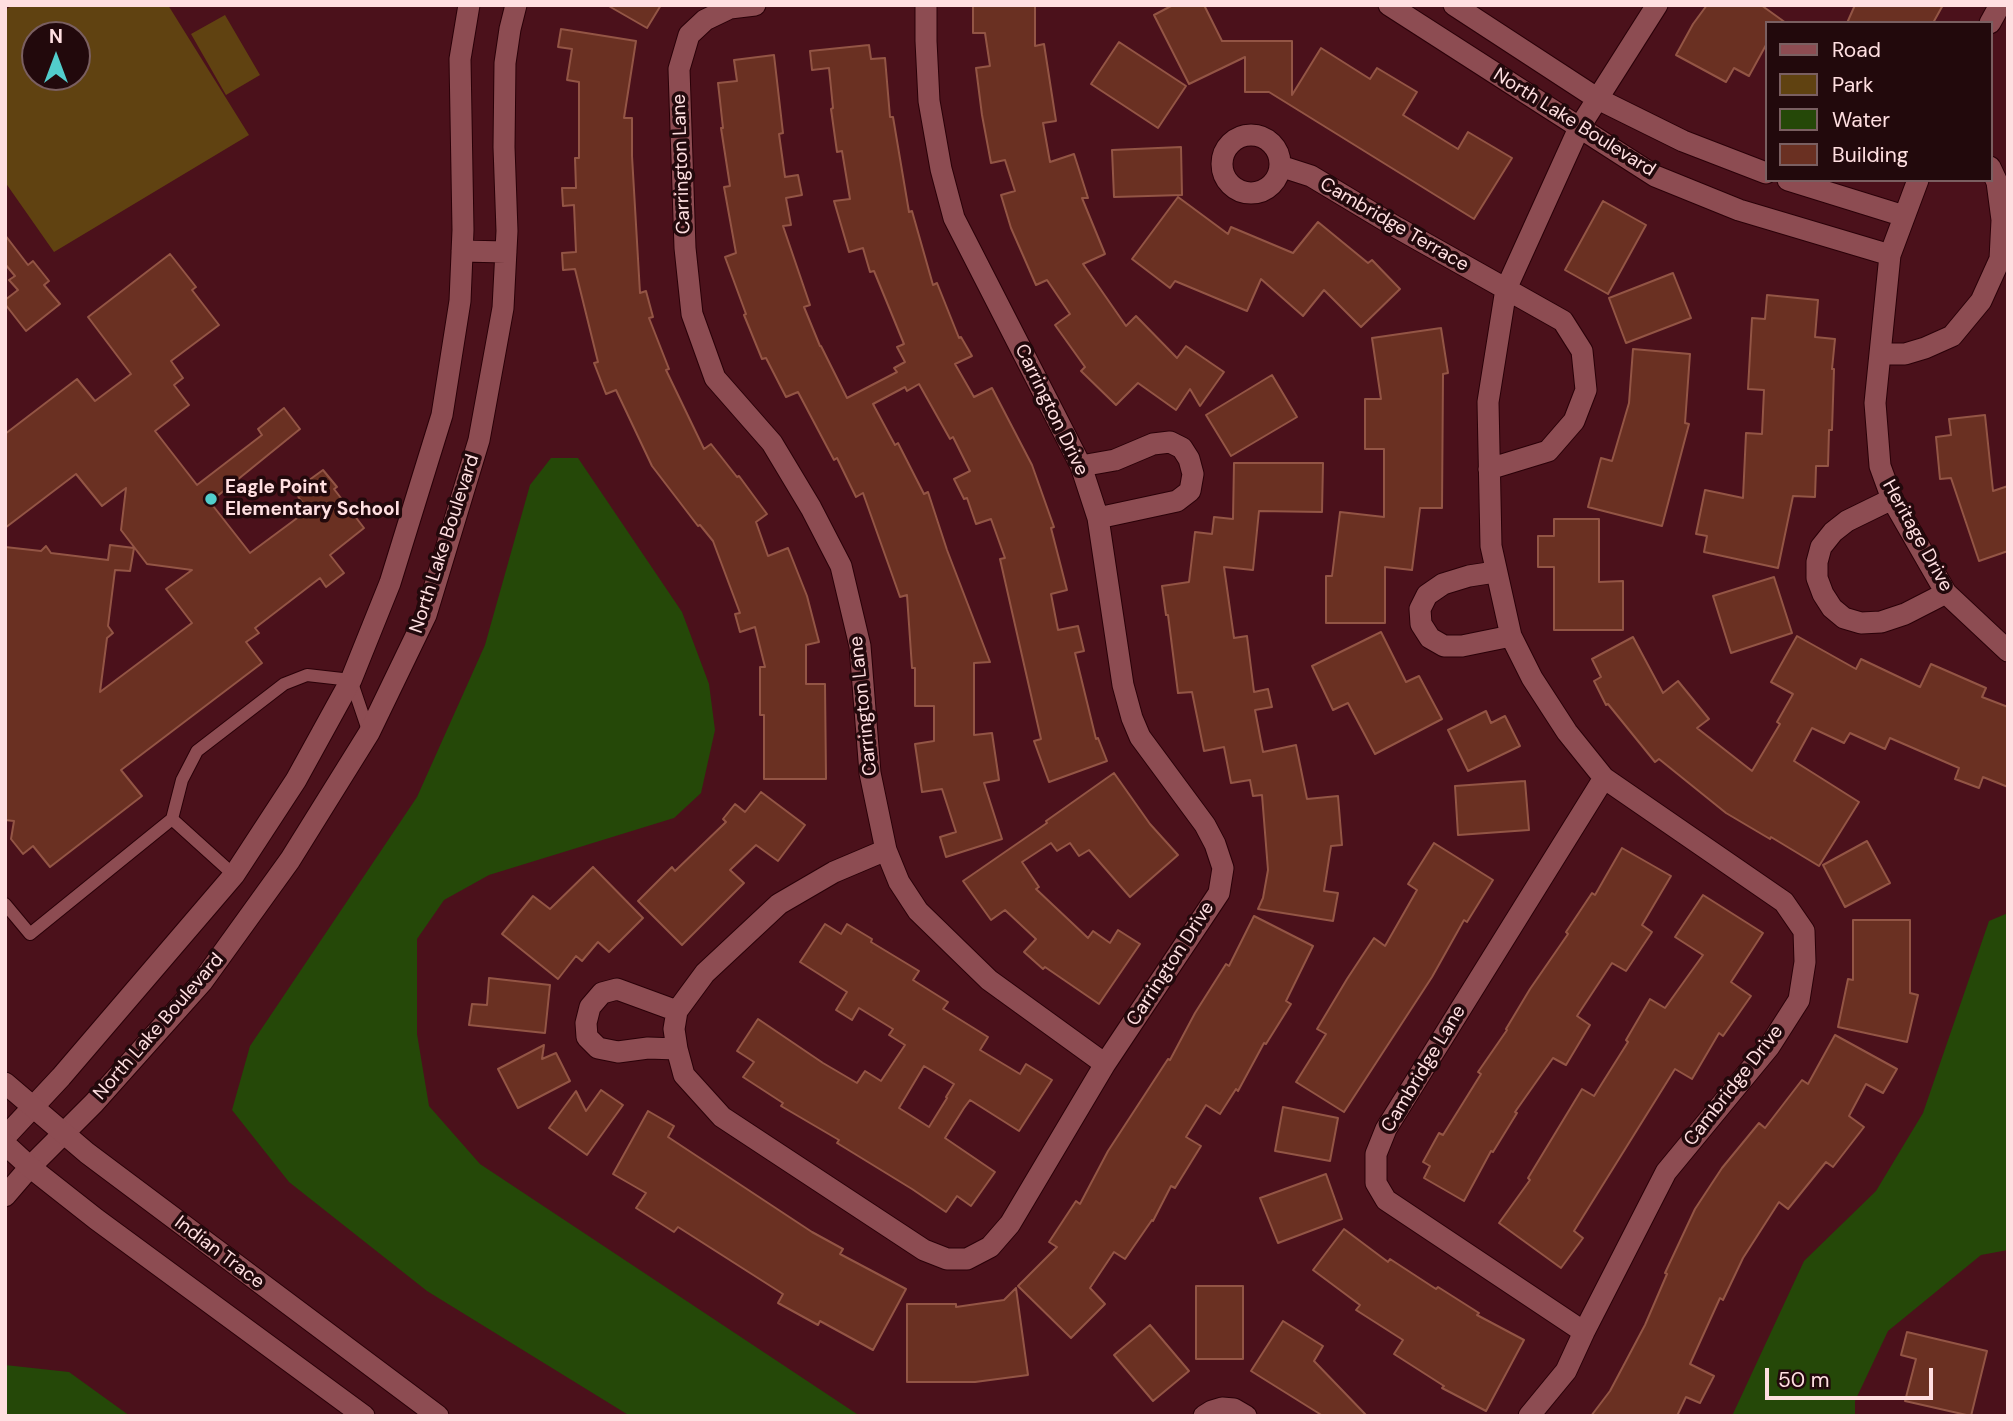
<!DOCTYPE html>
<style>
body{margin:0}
#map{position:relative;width:2013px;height:1421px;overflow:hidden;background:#4b111b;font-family:"DM Sans",sans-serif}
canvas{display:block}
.frame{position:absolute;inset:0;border:7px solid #ffdfe1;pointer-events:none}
.legend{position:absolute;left:1765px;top:21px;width:228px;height:161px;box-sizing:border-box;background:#22090c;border:2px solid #7a5f61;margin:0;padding:9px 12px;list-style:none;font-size:21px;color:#ffdfe1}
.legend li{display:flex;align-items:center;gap:14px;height:35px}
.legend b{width:35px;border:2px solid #7a5f61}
.north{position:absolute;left:21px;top:21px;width:70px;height:70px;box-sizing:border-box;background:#22090c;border:2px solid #7a5f61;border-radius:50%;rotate:0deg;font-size:19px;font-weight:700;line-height:28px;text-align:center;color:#ffdfe1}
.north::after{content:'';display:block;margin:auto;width:24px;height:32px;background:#52cdcc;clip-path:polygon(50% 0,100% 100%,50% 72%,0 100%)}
.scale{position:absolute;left:1765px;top:1368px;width:168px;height:32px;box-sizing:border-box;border:4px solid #ffdfe1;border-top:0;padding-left:9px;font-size:21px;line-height:24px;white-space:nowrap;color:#ffdfe1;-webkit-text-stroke:5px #22090c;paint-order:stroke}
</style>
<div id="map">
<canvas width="2013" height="1421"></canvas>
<div class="frame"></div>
<ul class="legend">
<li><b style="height:9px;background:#8d4c52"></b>Road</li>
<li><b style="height:19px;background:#604211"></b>Park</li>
<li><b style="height:19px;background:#254808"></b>Water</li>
<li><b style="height:19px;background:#6a3022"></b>Building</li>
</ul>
<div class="north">N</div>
<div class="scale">50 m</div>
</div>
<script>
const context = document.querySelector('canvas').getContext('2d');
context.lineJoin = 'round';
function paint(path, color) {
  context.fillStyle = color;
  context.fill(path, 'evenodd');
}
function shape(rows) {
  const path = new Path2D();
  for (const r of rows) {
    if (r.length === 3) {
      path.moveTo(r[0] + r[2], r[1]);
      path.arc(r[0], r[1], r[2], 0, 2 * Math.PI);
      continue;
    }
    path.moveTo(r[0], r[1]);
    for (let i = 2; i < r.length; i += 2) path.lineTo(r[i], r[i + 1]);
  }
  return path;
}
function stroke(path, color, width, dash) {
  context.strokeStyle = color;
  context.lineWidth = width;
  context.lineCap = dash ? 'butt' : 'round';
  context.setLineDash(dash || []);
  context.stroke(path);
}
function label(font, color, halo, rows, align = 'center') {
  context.font = font + ' "DM Sans",sans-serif';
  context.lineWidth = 7;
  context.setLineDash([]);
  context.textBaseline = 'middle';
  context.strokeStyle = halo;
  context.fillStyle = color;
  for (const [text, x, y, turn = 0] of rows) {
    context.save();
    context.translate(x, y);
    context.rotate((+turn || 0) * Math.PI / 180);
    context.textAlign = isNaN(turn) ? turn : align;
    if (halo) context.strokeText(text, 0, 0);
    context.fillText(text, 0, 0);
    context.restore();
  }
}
paint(shape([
 [13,5,168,5,249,135,54,252,5,182,5,10],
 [35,35,77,35,77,77,35,77],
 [225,15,260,75,226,95,191,34]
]), '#604211');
paint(shape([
 [551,458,578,458,682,612,709,684,715,730,701,793,674,818,489,875,444,900,417,939,417,1034,429,1106,480,1164,860,1416,630,1416,427,1291,289,1182,232,1110,250,1046,417,797,485,645,530,485],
 [2008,913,2008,1250,1981,1255,1888,1331,1855,1401,1855,1416,1732,1416,1804,1261,1876,1191,1923,1113,1989,921],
 [5,1365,69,1372,130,1416,5,1416]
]), '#254808');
const building = shape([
 [607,5,661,5,647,28,607,5],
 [973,5,1035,5,1035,46,1044,44,1056,121,1043,123,1050,162,1074,154,1088,198,1082,198,1105,254,1083,264,1126,326,1136,316,1177,358,1186,346,1224,372,1200,406,1190,389,1176,410,1138,383,1116,405,1081,371,1085,367,1055,325,1070,314,1047,280,1036,285,1011,228,1001,195,1015,191,1005,160,991,163,982,115,976,68,990,66,985,33,973,33,973,5],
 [1173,5,1204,5,1222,41,1292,41,1292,95,1321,48,1370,79,1377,68,1417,92,1403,115,1458,149,1468,132,1512,158,1474,219,1269,92,1245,92,1245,57,1189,84,1154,15,1173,5],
 [1707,5,1761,5,1786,23,1766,23,1766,45,1749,76,1734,68,1726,82,1676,55,1693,24,1707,5],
 [1855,5,1943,5,1933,23,1847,23,1855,5],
 [561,29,636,41,624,118,632,118,632,156,640,293,646,291,653,317,649,318,669,369,666,370,704,449,711,444,737,477,739,476,767,514,756,522,768,556,788,548,807,596,819,642,806,645,806,684,825,684,826,779,764,779,764,715,760,715,760,667,765,667,755,627,740,632,735,614,740,613,713,541,700,525,698,526,652,466,616,390,606,394,594,363,598,362,575,269,563,270,562,253,576,252,574,205,563,206,562,188,576,188,575,158,579,158,579,82,567,80,572,49,558,47,561,29],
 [1119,42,1186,86,1158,128,1091,84,1119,42],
 [869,45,871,59,885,58,890,117,893,117,909,212,912,211,933,285,937,283,959,338,961,337,972,356,955,364,974,397,992,388,1032,465,1054,527,1051,528,1067,590,1051,594,1058,630,1078,626,1084,651,1075,653,1096,739,1098,738,1107,761,1049,782,1034,741,1041,739,1000,559,1005,558,991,519,976,524,967,498,964,499,954,479,970,471,953,437,950,439,919,384,907,391,905,387,873,404,895,445,898,443,924,494,928,492,947,550,990,662,974,663,974,735,992,733,999,780,984,783,1002,839,946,857,940,837,956,832,942,789,922,792,915,744,934,741,934,706,915,706,915,668,912,668,907,595,900,597,863,493,856,497,837,458,834,460,798,392,786,397,766,358,762,359,744,315,746,314,725,257,736,253,724,187,730,186,721,128,723,128,718,83,737,81,734,60,774,55,783,133,779,134,785,177,798,175,802,195,786,198,791,225,783,226,810,305,804,307,820,346,821,346,847,398,897,372,894,368,905,362,897,347,904,344,874,271,870,272,863,248,849,252,834,201,850,199,842,151,837,152,831,109,833,108,829,68,812,70,810,51,869,45],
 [1181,147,1182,195,1114,197,1112,150,1181,147],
 [1178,197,1228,234,1231,227,1293,253,1318,222,1368,263,1372,260,1400,289,1361,327,1324,290,1303,316,1261,279,1247,311,1175,281,1170,288,1132,259,1178,197],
 [1603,201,1646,225,1608,294,1565,270,1603,201],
 [5,235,28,265,33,261,49,281,44,285,60,304,26,331,5,304,5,300,18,290,9,280,15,276,5,264,5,235],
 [170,254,196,287,192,290,219,325,171,361,183,378,174,385,189,405,155,431,197,485,262,435,258,429,284,408,300,429,210,502,250,553,308,510,294,491,323,470,337,487,334,489,364,528,330,555,344,573,326,587,320,578,255,628,259,633,246,642,262,663,121,770,142,796,50,867,33,846,23,854,11,839,14,821,5,820,5,547,41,551,46,546,51,553,108,560,110,545,134,548,130,571,115,570,108,626,113,633,107,638,100,692,192,623,166,589,192,570,147,564,121,530,126,488,102,506,76,474,5,528,5,434,77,379,95,401,131,374,88,317,170,254],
 [1673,273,1691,318,1626,343,1609,298,1673,273],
 [1767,295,1818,300,1815,337,1835,339,1832,369,1834,369,1832,430,1829,430,1828,466,1816,466,1815,497,1793,496,1778,568,1704,552,1707,536,1696,534,1705,490,1743,498,1746,433,1762,434,1764,390,1748,389,1752,318,1765,319,1767,295],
 [1441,328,1448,373,1443,374,1442,508,1420,508,1412,570,1385,567,1385,623,1326,623,1326,576,1332,576,1340,512,1384,517,1384,449,1365,449,1365,399,1381,399,1372,338,1441,328],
 [1633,349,1690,354,1685,423,1689,424,1662,526,1588,507,1601,458,1612,461,1629,403,1633,349],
 [1272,375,1297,417,1231,456,1206,415,1272,375],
 [1985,415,1993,491,2008,486,2008,551,1979,561,1951,478,1940,479,1936,437,1951,435,1949,419,1985,415],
 [1234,463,1323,463,1322,512,1259,511,1253,570,1224,567,1234,638,1247,636,1254,692,1268,689,1272,707,1255,710,1263,752,1296,745,1307,799,1338,796,1342,845,1331,846,1324,891,1338,893,1333,921,1258,909,1263,898,1268,870,1262,795,1253,796,1250,780,1231,783,1224,747,1204,751,1192,692,1178,693,1168,615,1166,615,1162,586,1189,582,1195,532,1212,534,1214,517,1233,519,1234,463],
 [1554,519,1599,519,1599,582,1623,581,1623,630,1554,630,1554,567,1538,567,1538,536,1554,536,1554,519],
 [1774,577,1792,633,1731,653,1713,596,1774,577],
 [1381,632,1406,682,1419,676,1442,719,1375,754,1348,703,1333,710,1312,666,1381,632],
 [1797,636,1856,669,1861,659,1920,687,1931,664,1986,688,1982,697,2008,707,2008,787,1983,777,1979,788,1955,779,1959,768,1890,738,1885,749,1850,733,1844,743,1812,728,1794,761,1859,802,1819,866,1771,837,1770,839,1726,813,1659,759,1655,762,1608,704,1606,705,1594,681,1601,677,1592,659,1633,637,1663,693,1678,681,1709,719,1697,728,1752,771,1780,724,1777,722,1793,694,1771,682,1797,636],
 [1486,711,1491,723,1505,716,1520,746,1468,771,1448,730,1486,711],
 [1114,773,1150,824,1178,855,1130,897,1089,850,1079,856,1070,843,1057,851,1051,843,1022,862,1039,887,1036,889,1088,938,1093,931,1110,943,1118,930,1140,944,1099,1004,1045,967,1043,969,1024,952,1036,939,1005,910,991,920,963,881,1047,823,1046,821,1114,773],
 [1525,781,1529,830,1458,835,1455,786,1525,781],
 [761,792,805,825,778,861,756,845,730,870,744,883,682,945,638,901,672,867,675,871,726,822,723,819,735,804,745,812,761,792],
 [1867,841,1890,883,1845,907,1823,865,1867,841],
 [1434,843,1493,880,1467,922,1464,920,1432,977,1344,1112,1296,1082,1326,1034,1317,1029,1347,979,1374,938,1385,946,1417,890,1408,884,1434,843],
 [1622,848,1671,876,1642,925,1652,932,1626,971,1612,963,1577,1016,1590,1025,1566,1065,1553,1058,1515,1112,1517,1113,1493,1152,1491,1151,1464,1201,1424,1178,1430,1166,1423,1162,1439,1133,1443,1135,1481,1074,1478,1072,1507,1030,1506,1029,1530,989,1568,934,1566,932,1592,893,1595,895,1622,848],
 [593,867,643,918,609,952,598,942,582,961,576,956,558,979,502,934,533,896,550,909,593,867],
 [1703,895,1763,933,1731,982,1751,996,1723,1036,1719,1033,1692,1079,1675,1069,1574,1231,1583,1238,1561,1268,1499,1223,1530,1180,1528,1178,1582,1089,1594,1096,1628,1042,1626,1040,1650,999,1665,1008,1703,955,1675,937,1703,895],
 [1254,916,1313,946,1286,1001,1291,1004,1266,1044,1264,1043,1238,1091,1236,1089,1220,1114,1206,1105,1186,1137,1201,1146,1175,1188,1171,1186,1153,1221,1152,1220,1125,1259,1114,1252,1090,1288,1105,1304,1071,1338,1018,1286,1057,1247,1049,1242,1076,1201,1080,1204,1108,1151,1168,1059,1170,1060,1195,1013,1226,964,1229,966,1254,916],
 [1853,920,1910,920,1910,993,1918,995,1907,1042,1838,1027,1848,979,1853,980,1853,920],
 [825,924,841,934,847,924,872,939,871,942,919,971,913,980,948,1002,943,1009,988,1037,980,1050,1020,1074,1026,1064,1052,1080,1019,1131,970,1100,964,1108,945,1138,995,1172,971,1206,957,1196,946,1212,912,1189,837,1143,839,1140,781,1106,783,1103,743,1077,754,1062,737,1051,758,1019,823,1063,857,1083,865,1071,881,1081,905,1045,889,1035,893,1029,859,1008,852,1020,836,1010,847,992,800,962,825,924],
 [924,1066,954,1084,946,1097,947,1098,929,1127,899,1108,924,1066],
 [489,978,550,985,545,1033,469,1025,472,1004,487,1005,489,978],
 [1835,1035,1897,1069,1883,1093,1866,1084,1849,1116,1864,1127,1833,1167,1826,1162,1788,1209,1779,1202,1743,1258,1723,1300,1720,1298,1690,1364,1714,1376,1700,1403,1686,1397,1677,1416,1591,1416,1610,1391,1645,1325,1667,1274,1665,1273,1695,1209,1722,1168,1759,1123,1765,1128,1802,1080,1808,1084,1835,1035],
 [544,1045,542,1059,556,1053,570,1081,518,1108,498,1069,544,1045],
 [601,1090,623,1105,587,1155,549,1128,576,1091,586,1111,601,1090],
 [1283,1107,1338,1118,1330,1161,1275,1151,1283,1107],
 [648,1111,674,1126,668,1137,812,1232,843,1249,840,1254,906,1289,873,1350,820,1321,818,1325,778,1303,783,1294,678,1227,674,1232,636,1208,646,1193,613,1174,648,1111],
 [1326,1174,1342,1219,1278,1243,1260,1198,1326,1174],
 [1344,1229,1388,1262,1390,1259,1436,1289,1438,1287,1479,1313,1477,1315,1524,1340,1486,1411,1442,1388,1444,1386,1394,1354,1403,1340,1356,1310,1360,1305,1313,1270,1344,1229],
 [1196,1286,1243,1286,1243,1359,1196,1359,1196,1286],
 [1016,1288,1028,1375,975,1382,907,1382,907,1304,956,1304,956,1307,1004,1300,1016,1288],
 [1283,1321,1323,1346,1314,1361,1367,1416,1323,1416,1251,1371,1283,1321],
 [1150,1325,1189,1371,1153,1401,1114,1355,1150,1325],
 [1907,1332,1987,1351,1971,1416,1905,1401,1916,1359,1901,1355,1907,1332]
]);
paint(building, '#6a3022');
stroke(building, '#935545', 2);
const service = shape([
 [172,819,182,780,197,751,284,684,307,675,351,680,369,733],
 [5,904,30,934,172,819,234,875]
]);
const minor = shape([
 [755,5,730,8,705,20,689,35,679,69,685,248,692,314,715,378,772,443,811,508,841,566,860,646,870,773,886,850,899,882,918,911,989,980,1105,1064],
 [1389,5,1655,176,1739,210,1890,255],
 [1454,5,1598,99,1683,141,1766,173],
 [1990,23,2000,5],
 [1251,164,29],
 [1280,166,1311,176,1396,227,1563,321,1582,351,1586,390,1574,421,1548,451,1489,469],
 [1788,180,1904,216],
 [1918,180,1890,255,1875,403,1880,466,1892,499,1946,593,2008,651],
 [462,251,506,252],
 [1880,354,1905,354,1925,348,1952,336,1981,301,2000,259,2002,220,1997,182,1990,167],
 [1081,466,1115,460,1153,444,1170,442,1182,448,1189,459,1193,474,1190,491,1177,501,1098,518],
 [1892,499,1847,521,1833,532,1821,547,1817,562,1817,578,1823,594,1832,608,1844,618,1861,623,1881,622,1905,614,1946,593],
 [1495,572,1469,576,1443,584,1427,595,1420,609,1421,624,1430,638,1444,646,1462,646,1511,636],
 [886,850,834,872,779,904,705,973,677,1011,674,1029,677,1049,684,1075,722,1117,924,1250,947,1259,967,1259,990,1247,1010,1224,1105,1064,1219,893,1223,868,1215,844,1205,825,1140,737,1132,718,1123,685,1098,518,1081,466,954,218,941,169,929,101,926,41,926,5],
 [677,1011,617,989,602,993,590,1007,586,1023,587,1037,598,1048,618,1052,648,1048,677,1049],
 [5,1137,61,1077,234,875,296,780,351,680,390,583,442,415,460,301,463,230,460,59,469,5],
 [5,1196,30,1167,94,1103,202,982,290,860,369,733,426,615,479,440,503,308,507,231,504,147,505,63,510,29,516,5],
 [1584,1332,1386,1200,1376,1183,1376,1154,1386,1129,1604,778],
 [1204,1416,1212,1411,1222,1408,1234,1409,1246,1416],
 [1529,1416,1566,1371,1584,1332,1666,1172,1769,1047,1799,1000,1805,962,1804,931,1784,902,1604,778,1567,732,1532,678,1511,636,1491,546,1488,402,1506,289,1579,128,1657,5]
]);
const secondary = shape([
 [5,1083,87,1153,438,1416],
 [5,1144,30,1167,96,1219,364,1416]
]);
stroke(service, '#2a0108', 14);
stroke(minor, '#2a0108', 23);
stroke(secondary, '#2a0108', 23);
stroke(service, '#8d4c52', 12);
stroke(minor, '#8d4c52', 21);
stroke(secondary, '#8d4c52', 21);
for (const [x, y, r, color] of [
 [211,499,7,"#52cdcc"]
]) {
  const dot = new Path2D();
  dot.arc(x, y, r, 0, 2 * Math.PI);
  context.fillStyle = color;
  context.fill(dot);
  stroke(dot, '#22090c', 2.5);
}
label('19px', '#ffdfe1', '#22090c', [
 ["North Lake Boulevard",1574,123,32],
 ["Carrington Lane",682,164,-92],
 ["Cambridge Terrace",1394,225,30],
 ["Carrington Drive",1051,410,64],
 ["Heritage Drive",1917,536,61],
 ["North Lake Boulevard",445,544,-72],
 ["Carrington Lane",864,706,-96],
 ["Carrington Drive",1171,964,-57],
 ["North Lake Boulevard",159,1027,-49],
 ["Cambridge Lane",1424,1069,-59],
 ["Cambridge Drive",1734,1086,-52],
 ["Indian Trace",219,1253,37]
]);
label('bold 19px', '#ffdfe1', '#22090c', [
 ["Eagle Point",225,488],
 ["Elementary School",225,510]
], 'left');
</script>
